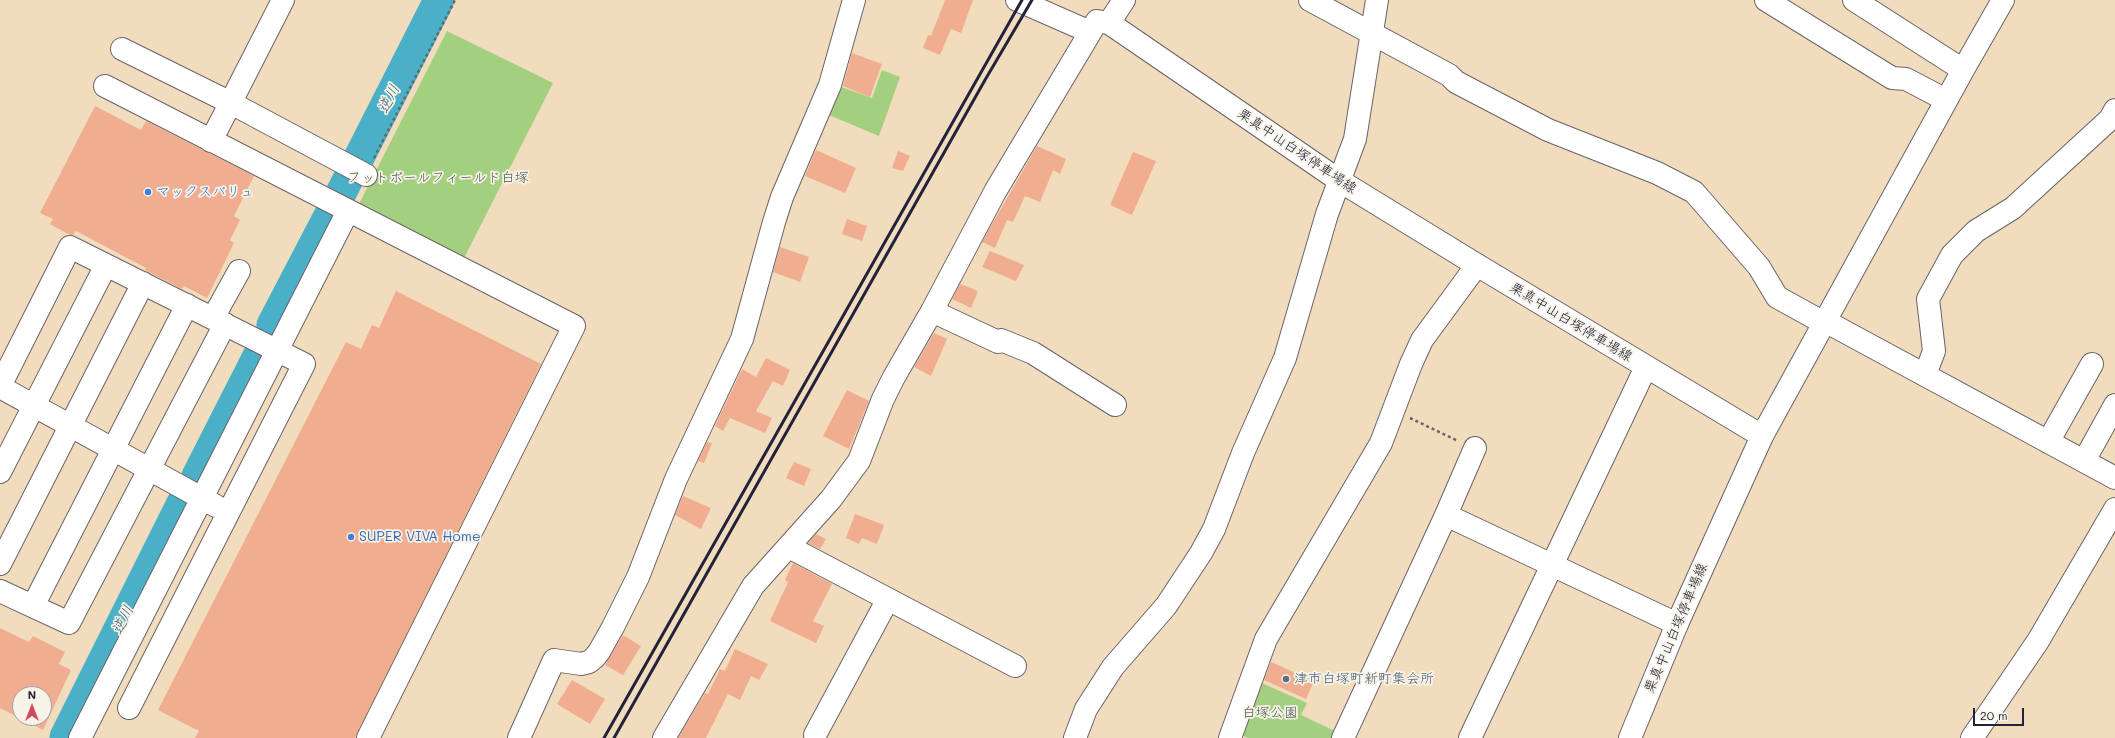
<!DOCTYPE html>
<meta charset="utf-8">
<style>
body{margin:0}
#map{position:relative;width:2115px;height:738px;overflow:hidden;background:#f1dcbd;font-family:Mali,sans-serif}
canvas{display:block}
.north{position:absolute;left:12px;top:686px;width:40px;height:40px;box-sizing:border-box;background:#f7f3e8;border:1px solid #a29fa3;border-radius:50%;rotate:0deg;font-size:11px;font-weight:700;line-height:16px;text-align:center;color:#22223b}
.north::after{content:'';display:block;margin:auto;width:14px;height:18px;background:#d1495b;clip-path:polygon(50% 0,100% 100%,50% 72%,0 100%)}
.scale{position:absolute;left:1973px;top:708px;width:51px;height:18px;box-sizing:border-box;border:2px solid #22223b;border-top:0;padding-left:5px;font-size:12px;line-height:14px;white-space:nowrap;color:#22223b;-webkit-text-stroke:3px #f7f3e8;paint-order:stroke}
</style>
<div id="map">
<canvas width="2115" height="738"></canvas>
<div class="north">N</div>
<div class="scale">20 m</div>
</div>
<script>
const context = document.querySelector('canvas').getContext('2d');
context.lineJoin = 'round';
function paint(path, color) {
  context.fillStyle = color;
  context.fill(path, 'evenodd');
}
function shape(rows) {
  const path = new Path2D();
  for (const r of rows) {
    path.moveTo(r[0], r[1]);
    for (let i = 2; i < r.length; i += 2) path.lineTo(r[i], r[i + 1]);
  }
  return path;
}
function stroke(path, color, width, dash) {
  context.strokeStyle = color;
  context.lineWidth = width;
  context.lineCap = dash ? 'butt' : 'round';
  context.setLineDash(dash || []);
  context.stroke(path);
}
function label(font, color, halo, rows, align = 'center') {
  context.font = font + ' Mali,"Klee One",sans-serif';
  context.lineWidth = 3.5;
  context.setLineDash([]);
  context.textBaseline = 'middle';
  context.strokeStyle = halo;
  context.fillStyle = color;
  for (const [text, x, y, turn = 0] of rows) {
    context.save();
    context.translate(x, y);
    context.rotate((+turn || 0) * Math.PI / 180);
    context.textAlign = isNaN(turn) ? turn : align;
    if (halo) context.strokeText(text, 0, 0);
    context.fillText(text, 0, 0);
    context.restore();
  }
}
paint(shape([
 [447,31,553,83,463,260,357,208],
 [882,70,900,77,879,136,824,113,836,85,872,98],
 [1255,680,1307,703,1301,715,1339,733,1337,738,1248,738,1237,733]
]), '#a3d07e');
stroke(shape([
 [339,197,439,0],
 [272,325,331,212],
 [197,476,258,356],
 [65,737,182,503]
]), '#49b0c8', 31);
paint(shape([
 [945,0,973,0,961,33,951,29,940,55,923,48,928,35,931,36],
 [852,53,882,64,870,97,843,86],
 [95,106,141,130,146,121,254,176,234,216,240,220,230,240,234,243,207,298,184,286,182,289,145,270,146,268,76,231,73,235,70,235,50,224,53,219,40,213],
 [1037,146,1066,159,1060,174,1053,170,1040,202,1025,196,1013,222,1007,220,995,248,982,242],
 [816,150,856,168,845,193,805,176],
 [898,151,910,156,903,171,892,168],
 [1133,152,1156,161,1132,215,1110,205],
 [847,219,867,226,862,241,842,234],
 [780,247,809,257,800,282,773,272],
 [990,251,1024,265,1016,281,982,267],
 [960,284,978,291,971,308,952,299],
 [396,291,541,364,355,738,195,738,199,731,158,710,346,342,361,349,372,325,379,328],
 [934,333,947,339,931,376,914,367],
 [766,358,790,370,783,386,773,381,756,411,772,418,765,433,730,418,723,431,715,426,742,369,756,377],
 [847,390,869,401,849,449,823,436],
 [707,442,712,443,704,463,698,461],
 [794,462,811,469,804,486,786,478],
 [683,496,711,508,701,529,675,515],
 [855,514,884,525,877,544,862,538,859,544,846,538],
 [816,534,826,539,820,549,808,543],
 [793,563,832,584,813,621,824,626,816,643,770,621,788,582,785,580],
 [0,628,29,642,33,636,65,652,59,664,71,670,43,730,0,708],
 [20,694,44,694,44,718,20,718],
 [623,635,641,646,623,675,605,665],
 [735,649,768,664,759,680,751,676,740,700,728,694,706,738,678,738,705,693,708,694,720,669,725,671],
 [1271,662,1314,681,1306,699,1264,680],
 [572,680,605,699,590,724,557,704]
]), '#f1ad8f');
const minor = shape([
 [1017,0,1090,32],
 [1310,0,1449,75,1456,82,1548,130,1657,173,1694,192,1759,267,1777,297,1824,323],
 [1766,0,1892,78,1906,79,1946,100],
 [1854,0,1963,70],
 [122,49,231,103,366,175],
 [105,86,574,326,368,738],
 [211,141,283,0],
 [932,311,998,342,1001,340,1033,353,1115,405],
 [213,318,239,271],
 [1825,321,2115,478],
 [1925,375,1934,351,1928,299,1952,255,1976,231,2013,208,2110,119,2115,110],
 [0,386,70,247,304,364,129,708],
 [0,387,216,506],
 [1762,436,1963,70,2003,0],
 [2048,442,2092,364],
 [2084,461,2115,405],
 [0,472,106,265],
 [1446,515,1677,624],
 [789,547,1015,666],
 [0,564,143,283],
 [0,591,69,623,225,324],
 [33,606,187,305],
 [815,735,888,599],
 [80,738,348,211],
 [519,738,554,660,581,664,589,662,594,658,599,652,613,627,638,577,676,479,742,339,774,222,782,197,830,85,854,0],
 [664,738,753,586,831,499,859,461,883,399,894,377,932,311,996,190,1097,21,1109,23,1124,0],
 [1075,738,1086,709,1113,667,1166,606,1201,553,1214,529,1243,453,1285,358,1327,214,1355,139,1377,0],
 [1230,738,1266,639,1381,443,1411,364,1422,340,1477,265],
 [1343,738,1446,515,1475,448],
 [1470,738,1646,367],
 [1972,738,2038,641,2115,509]
]);
const major = shape([
 [1109,23,1340,181,1477,265,1762,436,1677,624,1630,738]
]);
stroke(minor, '#6a6368', 24);
stroke(major, '#6a6368', 24);
stroke(shape([
 [374,158,455,0],
 [1410,418,1458,441]
]), '#6a6368', 2.5, [3, 3]);
stroke(minor, '#fff', 22);
stroke(major, '#fff', 22);
stroke(shape([
 [604,738,1022,0],
 [614,738,985,80,1032,0]
]), '#22223b', 3);
for (const [x, y, r, color] of [
 [148,192,4,"#3f7fe0"],
 [351,537,4,"#3f7fe0"],
 [1286,679,4,"#5c6f8a"]
]) {
  const dot = new Path2D();
  dot.arc(x, y, r, 0, 2 * Math.PI);
  context.fillStyle = color;
  context.fill(dot);
  stroke(dot, '#f7f3e8', 1.5);
}
label('14px', '#22223b', '#f7f3e8', [
 ["栗真中山白塚停車場線",1297,151,34],
 ["栗真中山白塚停車場線",1571,322,31],
 ["栗真中山白塚停車場線",1676,628,-67]
]);
label('14px', '#49564f', '#f7f3e8', [
 ["フットボールフィールド白塚",438,178],
 ["白塚公園",1270,713]
]);
label('14px', '#366cbe', '#f7f3e8', [
 ["マックスバリュ",156,192],
 ["SUPER VIVA Home",359,537]
], 'left');
label('14px', '#4e5e75', '#f7f3e8', [
 ["津市白塚町新町集会所",1294,679]
], 'left');
label('italic 15px', '#325b73', '#f7f3e8', [
 ["逆川",389,99,-63],
 ["逆川",123,620,-63]
]);
</script>
